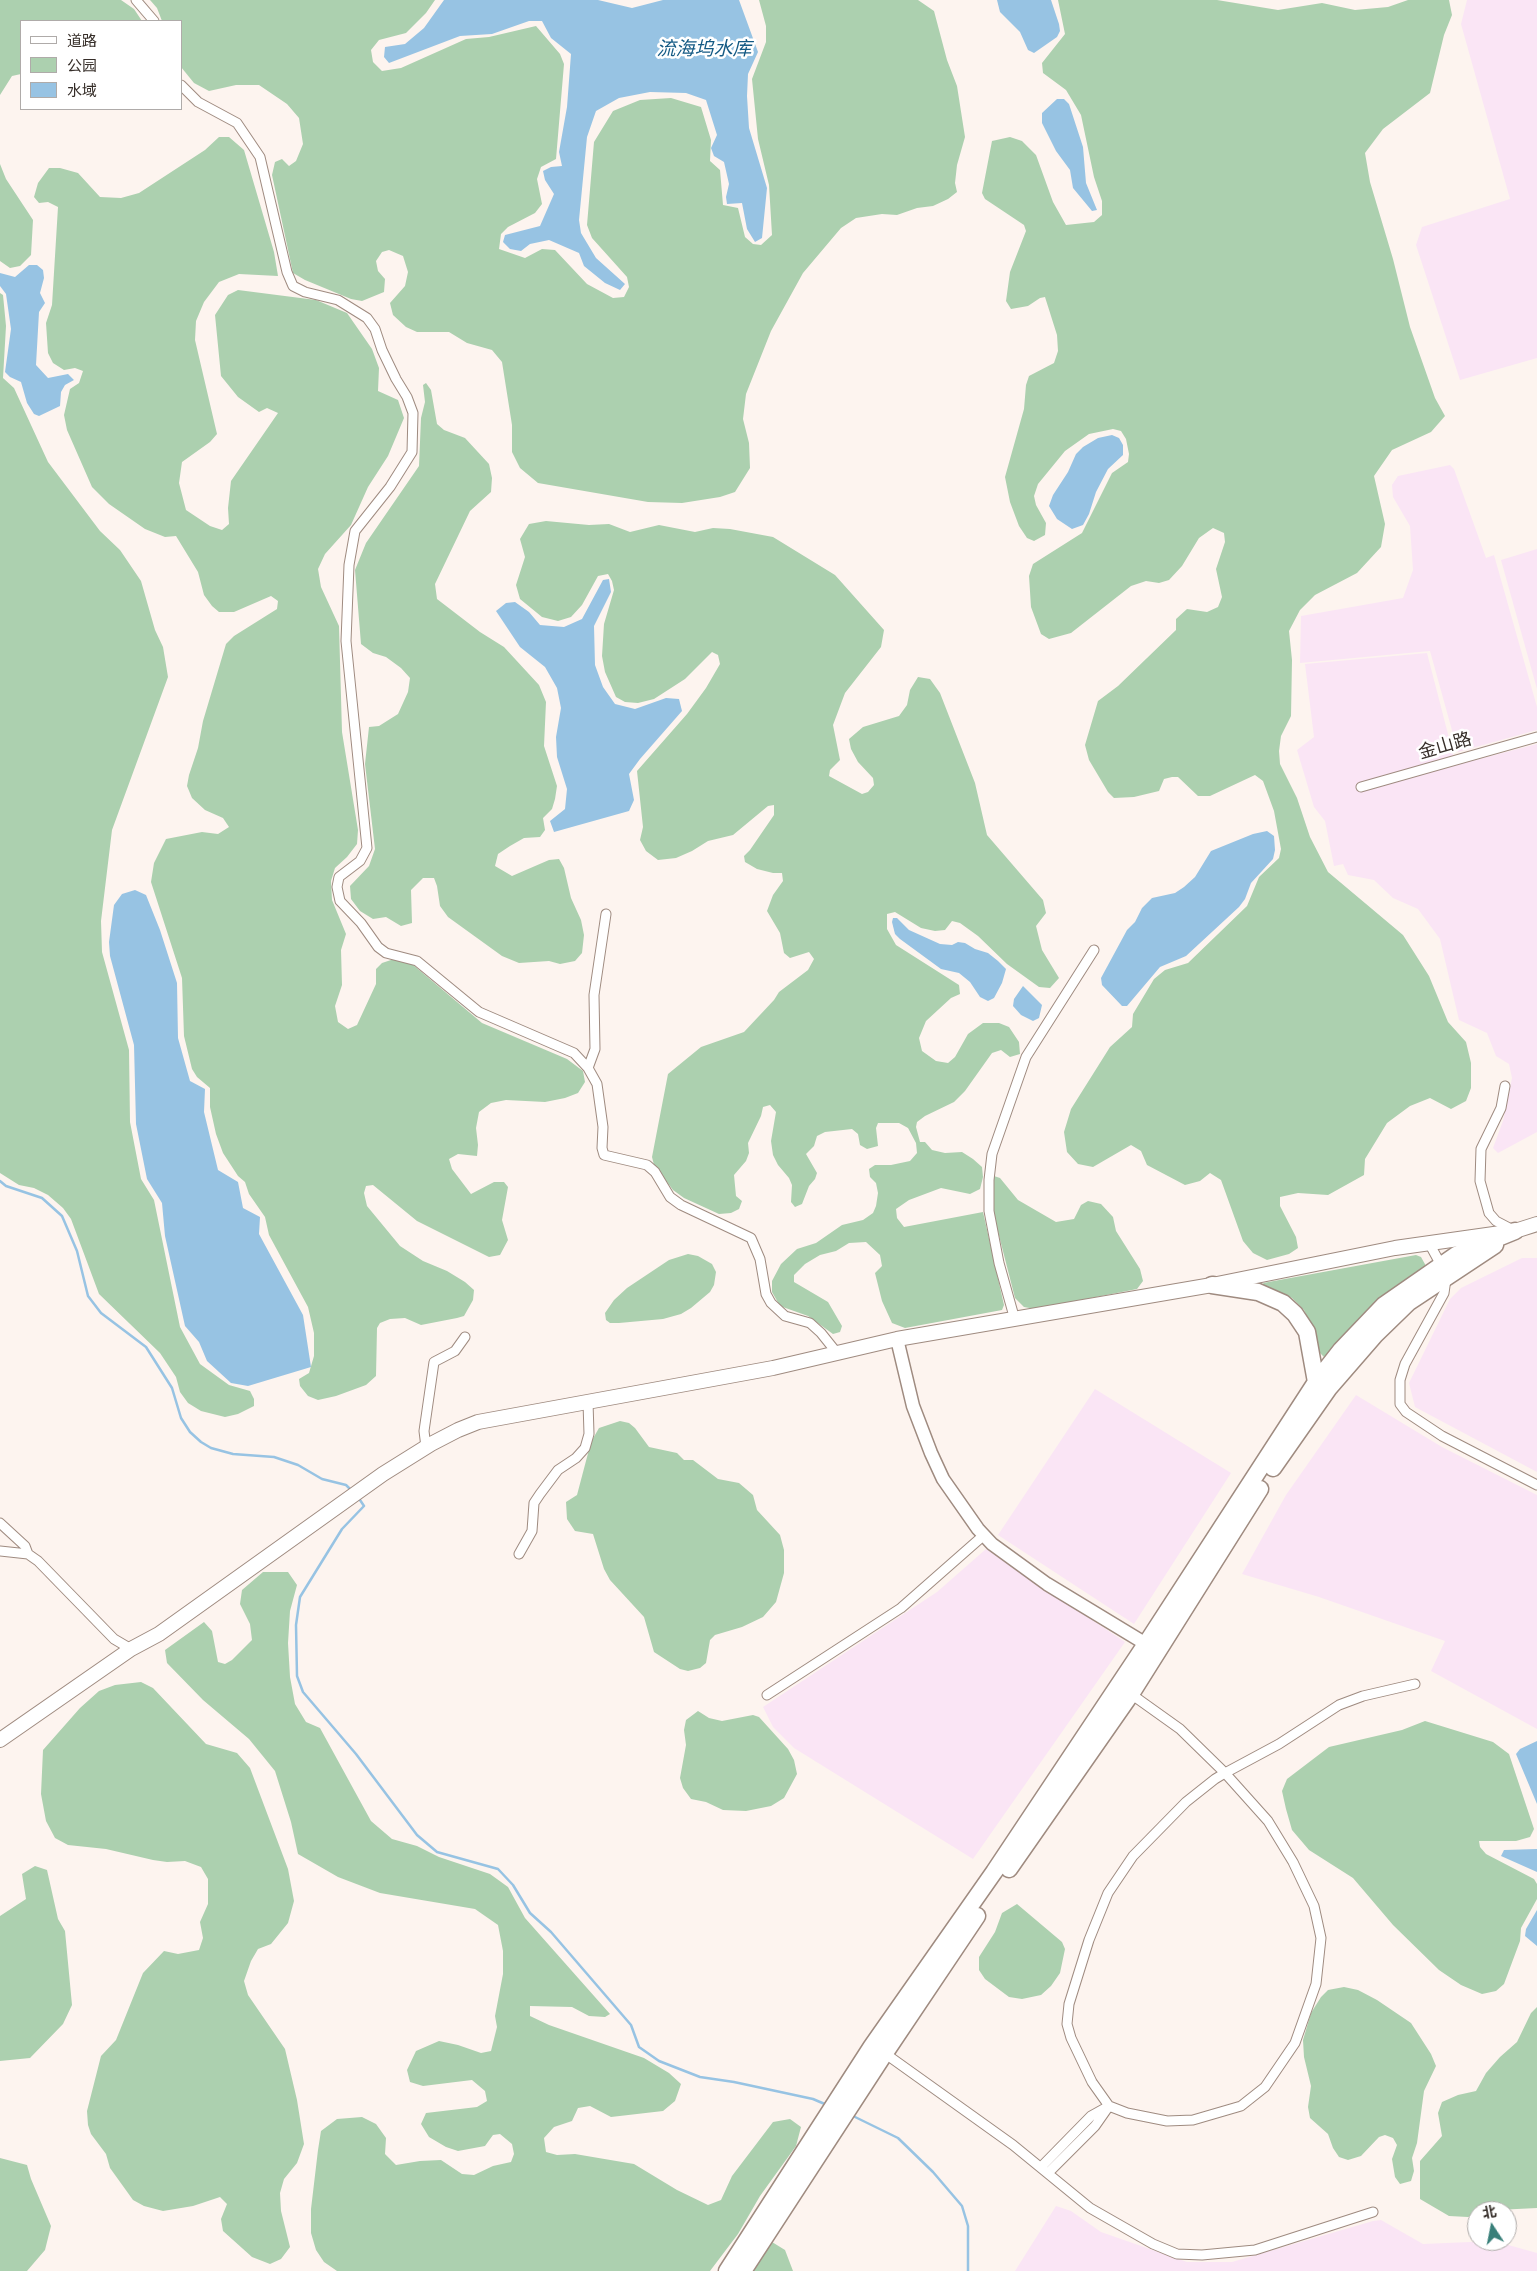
<!DOCTYPE html>
<meta charset="utf-8">
<style>
body{margin:0}
#map{position:relative;width:1537px;height:2271px;overflow:hidden;background:#fdf4ef;font-family:Quicksand,"Noto Sans SC",sans-serif}
canvas{display:block}
.legend{position:absolute;left:20px;top:20px;width:162px;height:90px;box-sizing:border-box;background:#fff;border:1px solid #afaba9;margin:0;padding:6px 9px;list-style:none;font-size:15px;color:#362e29}
.legend li{display:flex;align-items:center;gap:10px;height:25px}
.legend b{width:25px;border:1px solid #afaba9}
.north{position:absolute;left:1467px;top:2201px;width:50px;height:50px;box-sizing:border-box;background:#fff;border:1px solid #afaba9;border-radius:50%;rotate:349deg;font-size:14px;font-weight:700;line-height:20px;text-align:center;color:#362e29}
.north::after{content:'';display:block;margin:auto;width:18px;height:22px;background:#387f79;clip-path:polygon(50% 0,100% 100%,50% 72%,0 100%)}
</style>
<div id="map">
<canvas width="1537" height="2271"></canvas>
<ul class="legend">
<li><b style="height:6px;background:#fff"></b>道路</li>
<li><b style="height:14px;background:#acd0af"></b>公园</li>
<li><b style="height:14px;background:#97c3e3"></b>水域</li>
</ul>
<div class="north">北</div>
</div>
<script>
const context = document.querySelector('canvas').getContext('2d');
context.lineJoin = 'round';
function paint(path, color) {
  context.fillStyle = color;
  context.fill(path, 'evenodd');
}
function shape(rows) {
  const path = new Path2D();
  for (const r of rows) {
    path.moveTo(r[0], r[1]);
    for (let i = 2; i < r.length; i += 2) path.lineTo(r[i], r[i + 1]);
  }
  return path;
}
function stroke(path, color, width, dash) {
  context.strokeStyle = color;
  context.lineWidth = width;
  context.lineCap = dash ? 'butt' : 'round';
  context.setLineDash(dash || []);
  context.stroke(path);
}
function label(font, color, halo, rows, align = 'center') {
  context.font = font + ' Quicksand,"Noto Sans SC",sans-serif';
  context.lineWidth = 5;
  context.setLineDash([]);
  context.textBaseline = 'middle';
  context.strokeStyle = halo;
  context.fillStyle = color;
  for (const [text, x, y, turn = 0] of rows) {
    context.save();
    context.translate(x, y);
    context.rotate((+turn || 0) * Math.PI / 180);
    context.textAlign = isNaN(turn) ? turn : align;
    if (halo) context.strokeText(text, 0, 0);
    context.fillText(text, 0, 0);
    context.restore();
  }
}
paint(shape([
 [1467,0,1537,0,1537,358,1460,380,1416,245,1422,227,1510,199,1461,24],
 [1450,465,1454,469,1486,558,1494,555,1537,707,1537,730,1458,752,1430,651,1300,663,1301,616,1403,598,1413,570,1410,526,1393,497,1392,485,1398,476],
 [1537,549,1537,689,1501,560],
 [1427,653,1456,765,1537,744,1537,1132,1498,1153,1493,1148,1503,1121,1512,1078,1509,1064,1496,1056,1487,1033,1459,1020,1440,939,1418,909,1393,898,1374,880,1348,875,1343,864,1334,866,1325,821,1314,807,1297,750,1314,737,1305,664],
 [1522,1258,1537,1258,1537,1472,1415,1407,1409,1383,1450,1299,1461,1288],
 [1095,1389,1231,1473,1134,1624,998,1535],
 [1356,1395,1442,1447,1537,1495,1537,1729,1431,1671,1445,1641,1319,1597,1242,1574,1286,1495],
 [986,1549,1125,1642,973,1859,794,1748,773,1727,763,1707,937,1592],
 [1056,2206,1071,2211,1101,2232,1187,2262,1232,2262,1373,2221,1381,2220,1423,2244,1494,2241,1537,2253,1537,2271,1015,2271]
]), '#fae5f5');
paint(shape([
 [0,0,121,0,134,9,142,21,21,21,21,74,12,76,0,95],
 [150,0,435,0,426,13,406,33,379,40,371,50,373,62,382,71,401,68,466,39,489,37,536,26,560,54,564,64,556,159,541,167,537,179,542,204,535,213,508,227,501,234,499,249,525,258,542,249,555,250,587,284,613,298,624,297,629,287,627,277,592,238,587,225,594,142,613,111,640,100,671,98,701,107,711,140,710,161,720,170,723,205,738,208,745,237,753,244,761,245,772,235,769,185,758,139,752,79,766,42,766,26,759,0,918,0,934,11,947,60,957,86,965,137,957,165,955,183,957,192,948,199,933,206,917,208,897,215,882,214,856,218,841,228,803,273,771,331,746,394,743,419,749,443,750,468,735,492,720,497,682,503,648,502,538,483,520,468,512,452,512,425,502,362,492,350,467,343,449,332,417,332,406,327,393,315,390,303,405,286,408,272,403,256,389,250,382,252,376,261,378,271,385,279,384,292,362,301,351,299,305,280,293,273,272,175,275,162,282,159,289,166,296,161,303,144,299,118,287,104,259,85,236,85,209,91,194,83,181,67,181,21,162,21,157,8],
 [1058,0,1217,0,1278,10,1322,3,1355,10,1388,7,1408,0,1449,0,1452,15,1444,35,1430,93,1383,129,1365,153,1370,182,1393,259,1410,327,1435,398,1445,416,1431,432,1392,450,1374,476,1385,524,1381,547,1357,573,1315,595,1300,610,1289,631,1292,660,1291,716,1281,736,1279,751,1280,764,1297,798,1310,837,1328,872,1403,935,1429,976,1448,1022,1466,1042,1471,1063,1471,1088,1466,1101,1451,1109,1430,1098,1410,1106,1387,1123,1365,1159,1364,1175,1328,1195,1298,1193,1280,1197,1280,1206,1296,1237,1298,1248,1289,1254,1267,1260,1253,1253,1243,1241,1221,1180,1210,1173,1200,1181,1185,1185,1147,1165,1141,1151,1131,1145,1093,1167,1078,1164,1067,1152,1064,1132,1071,1109,1110,1047,1132,1027,1133,1014,1154,979,1165,970,1188,963,1247,906,1259,877,1279,858,1281,849,1274,811,1263,781,1255,775,1210,796,1198,796,1178,777,1172,777,1164,779,1159,791,1134,797,1114,798,1108,792,1089,760,1085,745,1098,701,1118,686,1176,630,1176,619,1187,609,1207,612,1218,607,1222,597,1216,569,1225,542,1224,533,1213,528,1199,538,1182,566,1169,580,1159,583,1146,581,1131,586,1071,633,1049,639,1041,634,1031,607,1029,576,1033,564,1082,533,1112,473,1128,462,1129,454,1126,439,1121,431,1113,429,1089,434,1065,451,1038,484,1034,496,1036,505,1046,523,1045,535,1034,541,1027,538,1019,526,1010,502,1005,477,1024,409,1026,385,1029,376,1054,363,1058,351,1057,335,1045,297,1040,298,1028,306,1011,309,1006,301,1010,272,1026,231,1024,225,985,199,982,193,992,141,1010,137,1022,141,1036,155,1053,202,1066,225,1094,222,1102,215,1102,201,1094,177,1081,115,1066,90,1043,73,1042,63,1065,34],
 [219,137,229,137,244,150,274,252,278,276,239,274,219,282,204,302,196,321,195,340,217,434,210,442,182,462,179,483,186,510,210,526,222,530,229,524,228,508,231,481,278,413,267,408,259,412,238,397,221,376,215,315,228,295,238,290,316,300,347,313,372,349,379,368,378,391,398,400,404,418,388,456,368,487,351,525,325,554,318,569,321,587,339,626,342,732,358,830,357,844,347,857,335,868,331,881,332,900,346,934,341,950,342,985,335,1006,338,1022,348,1029,357,1025,376,984,376,969,382,963,394,959,412,964,482,1023,567,1059,583,1071,585,1082,578,1093,565,1098,545,1102,506,1100,491,1103,479,1112,476,1128,478,1145,477,1156,458,1154,449,1159,452,1169,471,1194,494,1182,504,1182,508,1187,502,1220,508,1240,500,1255,489,1257,417,1221,373,1185,366,1186,364,1193,367,1206,400,1246,423,1261,447,1271,465,1282,474,1290,473,1300,464,1316,457,1318,421,1325,405,1318,390,1319,380,1323,377,1328,376,1376,366,1385,336,1396,318,1400,308,1396,300,1386,299,1379,309,1373,314,1356,314,1333,308,1307,269,1235,265,1217,249,1194,245,1182,238,1176,223,1153,216,1134,210,1107,210,1088,197,1077,192,1069,184,1036,182,978,151,882,154,863,166,839,202,832,218,834,229,827,223,818,205,810,192,798,187,786,189,775,198,748,203,721,226,644,234,636,277,609,278,601,271,596,234,612,219,612,212,606,204,595,198,572,176,536,165,537,145,529,109,504,92,487,67,430,64,415,70,389,79,383,83,371,75,368,64,370,53,363,48,353,46,323,52,305,58,207,48,202,39,203,34,197,38,183,49,168,60,168,78,173,100,197,121,198,139,193,205,150],
 [0,164,6,179,33,220,31,255,20,266,10,268,0,261],
 [0,293,3,295,6,326,3,378,14,388,48,462,100,531,120,550,141,581,155,630,163,647,168,677,112,830,101,921,102,952,129,1050,130,1122,141,1179,154,1200,180,1327,200,1364,229,1385,250,1391,254,1399,254,1406,238,1414,225,1417,201,1411,188,1403,180,1392,176,1377,160,1353,99,1294,71,1219,63,1208,48,1195,34,1188,19,1185,0,1173],
 [426,383,431,390,437,424,444,430,465,438,489,464,492,478,491,492,470,511,435,584,437,599,480,632,504,647,539,685,546,702,544,746,557,786,555,799,552,809,543,818,545,830,540,837,524,838,510,846,498,854,495,866,512,876,549,860,559,859,564,868,571,898,581,920,584,935,582,953,575,961,560,964,549,961,519,963,502,956,448,917,440,906,437,886,434,878,423,878,411,890,412,923,401,926,386,917,373,919,360,911,351,899,350,886,369,866,375,849,365,764,369,727,379,726,398,714,408,692,410,678,401,668,386,657,373,653,361,644,355,570,366,543,419,466,421,418,425,402,423,385],
 [546,521,589,525,609,524,630,532,659,525,695,532,713,528,730,529,773,537,835,575,884,630,881,647,845,693,833,725,840,760,830,770,829,776,862,794,868,792,874,785,873,778,858,762,851,749,849,739,863,727,899,716,907,705,910,690,918,677,930,679,940,693,975,783,987,835,1043,900,1046,913,1036,926,1042,950,1059,978,1050,988,1039,987,1007,964,978,936,960,923,952,921,945,930,935,931,921,928,895,912,887,914,887,929,896,945,959,985,960,994,951,998,926,1021,919,1038,922,1051,936,1061,948,1063,955,1057,968,1034,983,1023,999,1023,1009,1027,1019,1042,1020,1054,1010,1057,1001,1050,992,1053,965,1091,954,1102,925,1116,917,1122,916,1127,920,1142,925,1142,932,1150,945,1153,962,1152,973,1159,982,1167,983,1177,980,1189,970,1194,941,1188,909,1200,896,1209,897,1218,904,1227,983,1212,1004,1305,1002,1310,905,1328,892,1323,882,1301,875,1273,882,1266,880,1255,866,1242,849,1243,836,1251,820,1255,805,1264,794,1275,794,1282,828,1302,842,1326,840,1332,833,1334,808,1316,780,1306,772,1292,772,1281,781,1264,797,1249,816,1243,842,1225,863,1220,873,1213,876,1206,878,1193,876,1183,870,1177,869,1169,875,1165,891,1165,910,1161,917,1153,916,1143,908,1128,899,1123,878,1123,876,1128,878,1146,867,1149,860,1145,858,1134,852,1129,825,1132,817,1136,814,1146,806,1154,817,1173,815,1179,809,1186,802,1204,795,1207,791,1202,792,1185,789,1178,778,1165,773,1155,771,1141,776,1112,770,1105,763,1107,761,1116,748,1143,749,1153,746,1161,734,1175,736,1196,742,1201,739,1209,731,1213,719,1214,684,1198,673,1190,654,1165,652,1157,668,1074,701,1047,744,1032,774,1000,779,992,808,970,814,959,809,952,790,958,784,953,780,933,767,911,773,895,783,881,782,873,773,873,757,869,745,862,744,856,750,850,774,815,774,805,768,806,733,835,708,841,692,851,676,858,658,860,646,851,640,840,643,827,637,771,687,714,706,688,720,664,718,655,712,652,685,679,654,699,638,703,625,702,616,697,605,672,602,656,604,624,614,590,612,581,608,574,598,576,582,605,571,617,558,621,542,617,520,599,516,585,525,557,520,539,529,524],
 [994,1176,1000,1178,1018,1200,1056,1222,1074,1219,1081,1205,1088,1201,1101,1204,1113,1217,1116,1231,1140,1269,1143,1281,1137,1289,1035,1309,1024,1307,1015,1298,994,1216,992,1185],
 [688,1254,698,1256,712,1264,716,1272,714,1285,710,1292,691,1308,681,1314,663,1319,619,1323,610,1323,606,1320,605,1313,614,1300,627,1288,669,1260],
 [1416,1255,1421,1257,1426,1266,1329,1355,1324,1357,1320,1353,1313,1329,1304,1310,1292,1298,1264,1285,1263,1283],
 [620,1421,629,1423,635,1428,649,1447,677,1453,684,1460,693,1460,718,1479,739,1483,753,1495,757,1510,780,1535,784,1550,784,1573,776,1602,763,1617,742,1627,715,1635,710,1640,706,1663,700,1668,688,1671,680,1669,654,1652,644,1617,610,1580,604,1569,593,1534,575,1531,567,1519,566,1502,577,1495,591,1442,599,1428],
 [263,1572,288,1572,297,1585,290,1611,288,1643,290,1677,295,1704,306,1722,320,1728,371,1821,392,1839,417,1846,439,1857,490,1874,508,1887,525,1918,610,2014,605,2017,589,2016,572,2007,530,2006,530,2016,549,2025,644,2058,669,2073,681,2084,675,2101,663,2111,611,2117,590,2106,578,2108,572,2121,554,2127,544,2138,546,2152,557,2155,575,2154,634,2164,677,2190,708,2205,721,2200,732,2176,773,2122,790,2119,801,2127,796,2146,760,2196,738,2234,710,2271,337,2271,324,2262,316,2250,311,2233,311,2209,318,2150,321,2131,337,2119,362,2117,376,2124,386,2138,385,2154,396,2165,420,2161,441,2160,462,2174,474,2175,493,2166,511,2162,514,2154,512,2144,500,2134,493,2135,485,2146,458,2151,446,2147,429,2137,421,2124,426,2113,477,2107,487,2101,485,2091,472,2080,423,2086,410,2082,407,2070,416,2051,439,2041,458,2045,481,2053,491,2051,497,2027,495,2016,503,1974,503,1951,498,1925,475,1909,380,1893,338,1877,298,1854,291,1822,275,1771,249,1739,203,1700,167,1663,165,1650,204,1622,212,1631,218,1662,225,1664,232,1660,252,1640,250,1624,240,1604,242,1590],
 [141,1682,153,1688,206,1744,237,1753,250,1768,288,1869,294,1901,288,1923,271,1944,258,1949,251,1961,244,1981,248,1995,285,2049,297,2100,304,2144,297,2163,284,2179,280,2193,281,2211,290,2247,281,2259,270,2264,252,2257,223,2231,221,2219,227,2204,220,2197,193,2206,163,2211,144,2206,133,2200,110,2168,106,2154,91,2134,88,2125,87,2111,101,2056,116,2040,143,1973,164,1951,178,1954,199,1950,203,1938,200,1922,208,1904,208,1879,201,1867,185,1861,167,1862,153,1860,106,1849,68,1845,55,1838,46,1821,41,1794,43,1750,80,1708,99,1691,115,1685],
 [698,1711,709,1718,722,1721,753,1715,759,1717,788,1749,794,1760,797,1774,784,1798,771,1806,746,1811,723,1810,706,1802,691,1799,683,1788,680,1778,686,1745,684,1730,686,1720],
 [1425,1721,1493,1742,1509,1754,1534,1829,1530,1837,1516,1841,1479,1841,1480,1847,1486,1854,1534,1879,1537,1884,1537,1899,1521,1928,1520,1941,1504,1984,1496,1991,1482,1994,1461,1985,1439,1970,1393,1925,1353,1878,1309,1850,1292,1830,1286,1809,1282,1791,1287,1779,1329,1747,1402,1730],
 [35,1866,47,1870,58,1919,65,1931,72,2005,63,2024,30,2058,0,2061,0,1916,26,1899,22,1874],
 [1017,1904,1062,1942,1065,1949,1060,1973,1051,1986,1041,1995,1022,1999,1009,1997,985,1979,979,1970,979,1957,995,1932,1002,1913],
 [1344,1987,1358,1990,1377,2000,1411,2023,1431,2054,1436,2066,1424,2091,1417,2143,1412,2158,1414,2171,1411,2181,1400,2184,1395,2177,1392,2159,1397,2145,1393,2138,1385,2135,1379,2137,1361,2156,1348,2160,1339,2157,1333,2148,1328,2134,1310,2118,1308,2107,1311,2086,1304,2057,1303,2040,1311,2013,1321,1997,1328,1990],
 [1537,2007,1537,2208,1477,2211,1477,2215,1468,2217,1449,2216,1420,2199,1420,2161,1442,2136,1438,2113,1442,2102,1458,2095,1476,2091,1486,2073,1500,2057,1517,2042,1531,2013],
 [0,2158,27,2165,31,2179,51,2226,45,2250,27,2271,0,2271],
 [772,2242,785,2250,793,2271,753,2271]
]), '#acd0af');
paint(shape([
 [444,0,598,0,632,8,663,0,739,0,758,52,748,74,747,96,749,128,767,188,762,238,755,242,747,229,742,203,727,204,726,197,729,184,724,162,714,156,711,148,717,135,706,100,686,93,650,92,619,98,596,111,587,137,579,220,581,233,596,258,625,284,620,290,605,283,584,266,579,253,549,240,530,244,521,251,510,249,503,242,505,235,540,226,554,194,545,180,543,171,551,167,562,166,559,152,567,107,571,54,551,38,542,21,529,21,492,34,460,36,389,63,384,57,385,47,405,44,424,28],
 [997,0,1051,0,1059,24,1060,31,1057,37,1034,53,1028,50,1020,32,1000,12],
 [1057,99,1064,99,1069,104,1083,147,1086,183,1097,210,1092,211,1073,188,1070,170,1056,151,1042,123,1042,113],
 [29,265,37,265,43,270,44,278,40,293,45,303,39,312,36,365,48,378,68,374,74,380,65,385,61,392,60,406,39,416,34,414,27,403,21,382,10,377,5,372,11,329,6,294,0,286,0,273,15,277],
 [1112,435,1119,438,1123,445,1123,455,1108,469,1096,492,1089,514,1083,525,1072,529,1057,519,1049,506,1053,495,1068,472,1076,454,1083,447,1098,438],
 [609,579,611,592,594,626,595,665,603,687,615,704,635,709,666,698,679,699,682,711,640,759,629,774,634,800,629,811,554,832,550,821,565,809,567,789,557,757,556,737,561,708,557,688,545,667,520,647,496,611,506,603,515,602,529,612,540,625,564,627,582,619,603,580],
 [1267,831,1274,836,1275,850,1273,859,1251,883,1245,899,1239,907,1186,956,1160,967,1127,1006,1122,1006,1102,985,1101,978,1127,930,1135,922,1142,908,1152,898,1175,893,1184,887,1195,877,1211,851,1253,834],
 [135,890,146,895,160,930,177,983,178,1038,190,1081,205,1089,204,1112,218,1170,238,1182,243,1208,260,1217,259,1234,303,1315,311,1367,248,1386,231,1383,207,1361,199,1342,185,1326,165,1236,162,1203,147,1179,136,1124,134,1045,110,956,109,942,114,905,122,894],
 [893,918,897,918,909,930,940,944,952,945,958,942,965,943,975,949,988,953,998,961,1006,969,1002,983,994,998,988,1001,980,997,970,982,959,973,941,969,900,939,895,934,892,922],
 [1023,986,1042,1005,1039,1018,1033,1021,1021,1015,1013,1006,1014,999],
 [1537,1741,1537,1804,1516,1754,1520,1749],
 [1537,1849,1537,1872,1501,1856,1504,1850],
 [1537,1910,1537,1946,1525,1936,1526,1929]
]), '#97c3e3');
stroke(shape([
 [0,1181,6,1186,42,1198,62,1216,77,1251,88,1296,101,1313,146,1347,172,1388,181,1418,190,1432,201,1442,211,1448,233,1454,274,1457,298,1465,322,1479,346,1485,351,1490],
 [358,1497,364,1506,342,1529,300,1597,296,1625,297,1676,303,1692,356,1754,417,1835,437,1852,498,1869,513,1885,530,1913,551,1932,631,2025,639,2047,659,2061,700,2077,734,2082,813,2099,827,2105],
 [851,2115,898,2138,933,2172,962,2206,968,2226,968,2271]
]), '#97c3e3', 2.5);
const street = shape([
 [136,0,154,21],
 [181,85,198,102,237,123,260,157,287,272,293,286,305,292,338,300,367,318,375,329,382,350,396,379,407,397,413,413,412,452,390,487,355,531,349,565,346,641,367,848,360,861,339,877,337,887,340,901,361,923,378,947,386,953,417,961,479,1012,574,1053,588,1068,597,1084,603,1127,602,1148,604,1155,647,1165,655,1172,670,1197,681,1205,751,1238,760,1259,766,1294,771,1303,785,1316,810,1323,821,1333,837,1353],
 [1361,787,1537,737],
 [588,1068,595,1049,594,995,606,914],
 [1505,1086,1501,1108,1481,1149,1480,1181,1489,1213,1496,1221,1515,1231],
 [1429,1243,1441,1265,1446,1279,1444,1293,1405,1364,1400,1380,1400,1404,1406,1412,1442,1436,1537,1485],
 [1015,1320,999,1263,989,1211,989,1180,992,1154,1026,1057,1094,950],
 [426,1447,424,1431,434,1362,455,1351,465,1337],
 [0,1523,25,1546,28,1554],
 [0,1551,28,1554,38,1561,114,1639,131,1649],
 [519,1554,532,1531,534,1503,540,1494,558,1470,576,1458,585,1448,589,1434,588,1402],
 [1131,1694,1180,1729,1225,1773,1268,1821,1293,1862,1314,1906,1321,1938,1316,1984,1295,2043,1265,2087,1241,2106,1193,2120,1167,2121,1127,2113,1109,2106,1092,2082,1071,2038,1067,2024,1069,2004,1089,1940,1108,1893,1133,1856,1186,1802,1215,1779,1225,1773,1279,1744,1339,1705,1363,1696,1415,1684],
 [767,1695,901,1608,984,1535],
 [883,2052,1013,2145,1090,2208,1153,2244,1177,2254,1202,2255,1255,2250,1373,2212],
 [1041,2167,1091,2116,1109,2106],
 [1048,2173,1095,2126,1109,2106]
]);
const secondary = shape([
 [897,1339,913,1406,931,1453,943,1479,978,1529,992,1544,1047,1584,1146,1644]
]);
const primary = shape([
 [0,1740,131,1649,159,1634,383,1474,431,1444,458,1430,478,1422,773,1368,897,1339,1212,1285,1395,1248,1515,1231,1537,1224]
]);
const highway = shape([
 [1212,1285,1258,1292,1283,1303,1295,1314,1307,1332,1316,1382],
 [1273,1468,1329,1388,1375,1335,1409,1302,1495,1245],
 [1009,1869,1131,1694,1260,1489],
 [727,2271,872,2046,994,1872,1146,1644,1316,1382,1341,1350,1384,1305,1456,1255,1515,1231],
 [743,2271,885,2053,977,1916]
]);
stroke(street, '#9f8b80', 11);
stroke(secondary, '#9f8b80', 15);
stroke(primary, '#9f8b80', 16);
stroke(highway, '#9f8b80', 19);
stroke(street, '#fff', 9);
stroke(secondary, '#fff', 12);
stroke(primary, '#fff', 14);
stroke(highway, '#fff', 16);
label('18px', '#362e29', '#fff', [
 ["金山路",1445,746,-16]
]);
label('italic 19px', '#145a84', '#fff', [
 ["流海坞水库",704,49]
]);
</script>
